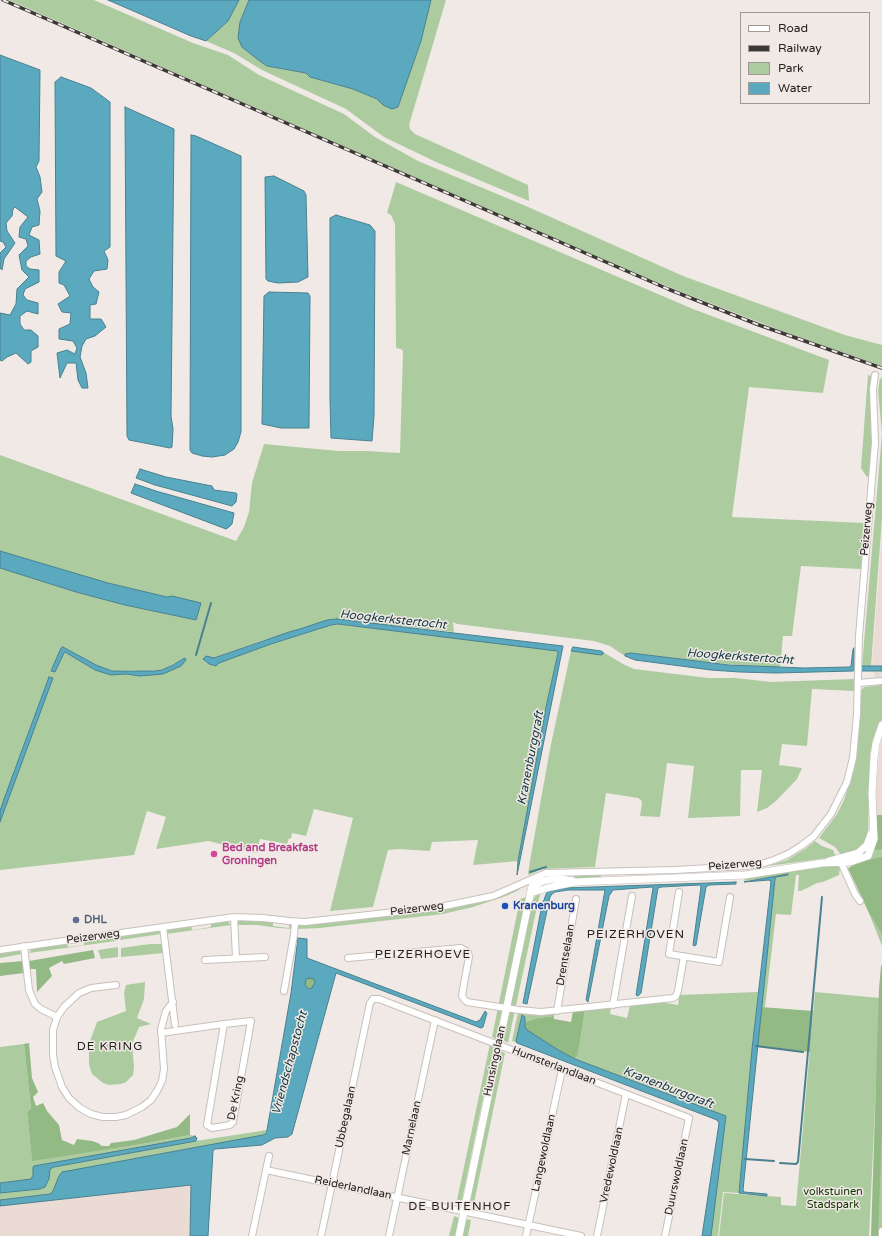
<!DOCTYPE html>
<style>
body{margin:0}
#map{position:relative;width:882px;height:1236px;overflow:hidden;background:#f1e9e5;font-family:"Varela Round",sans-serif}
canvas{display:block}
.legend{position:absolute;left:740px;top:12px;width:130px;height:92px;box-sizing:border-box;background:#f1e9e5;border:1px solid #9f9996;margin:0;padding:5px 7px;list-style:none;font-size:12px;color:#23201f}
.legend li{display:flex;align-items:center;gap:8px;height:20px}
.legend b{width:20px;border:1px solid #9f9996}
</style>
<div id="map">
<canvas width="882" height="1236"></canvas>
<ul class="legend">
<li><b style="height:5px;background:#fff"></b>Road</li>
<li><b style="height:5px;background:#3c3837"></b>Railway</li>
<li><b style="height:11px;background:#accca0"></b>Park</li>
<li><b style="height:11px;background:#5ba9bf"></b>Water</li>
</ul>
</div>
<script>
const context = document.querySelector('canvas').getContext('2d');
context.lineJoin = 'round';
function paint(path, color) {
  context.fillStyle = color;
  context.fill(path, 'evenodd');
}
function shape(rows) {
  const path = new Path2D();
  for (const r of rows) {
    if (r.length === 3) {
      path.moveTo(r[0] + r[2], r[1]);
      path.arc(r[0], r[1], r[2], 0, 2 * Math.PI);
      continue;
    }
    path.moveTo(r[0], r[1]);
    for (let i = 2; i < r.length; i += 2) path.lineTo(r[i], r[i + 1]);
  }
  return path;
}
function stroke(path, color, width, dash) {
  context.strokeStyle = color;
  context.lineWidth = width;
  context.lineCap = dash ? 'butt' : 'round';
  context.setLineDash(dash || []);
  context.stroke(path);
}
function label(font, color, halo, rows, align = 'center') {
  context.font = font + ' "Varela Round",sans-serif';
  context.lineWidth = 3;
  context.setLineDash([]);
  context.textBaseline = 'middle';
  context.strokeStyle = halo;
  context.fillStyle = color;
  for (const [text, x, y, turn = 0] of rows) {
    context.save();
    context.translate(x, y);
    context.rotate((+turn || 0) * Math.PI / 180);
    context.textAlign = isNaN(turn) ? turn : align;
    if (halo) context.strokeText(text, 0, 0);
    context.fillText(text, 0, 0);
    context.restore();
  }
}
paint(shape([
 [882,532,882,704,872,666],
 [882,740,882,841,876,841,876,788,880,747],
 [192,1185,190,1236,0,1236,0,1206]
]), '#eadbd4');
paint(shape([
 [9,0,94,0,193,43,228,55,259,75,344,114,375,137,418,161,526,206,683,276,845,335,882,345,882,366,787,333,702,300,619,267],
 [239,0,249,0,240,22,267,66,306,73,310,77,353,89,377,99,383,105,398,107,421,41,431,0,446,0,409,125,410,129,415,134,528,185,529,201,436,162,384,137,346,109,262,70,234,53,206,41,228,21],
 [396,182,693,309,829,360,823,393,749,387,732,517,864,523,861,569,801,566,792,636,783,636,780,668,714,663,631,653,625,654,625,656,610,646,594,641,457,624,453,622,454,632,403,626,318,623,300,629,261,641,214,658,211,658,205,661,209,664,216,666,219,663,271,644,331,625,338,624,556,650,558,653,546,707,518,861,473,865,478,840,432,842,430,851,398,849,388,850,373,907,330,911,353,818,314,809,306,836,292,833,291,839,289,838,287,844,260,839,257,851,254,853,209,841,156,849,166,817,147,811,134,855,0,870,0,822,53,678,49,677,0,811,0,568,76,592,125,605,196,620,172,596,167,597,108,583,0,551,0,455,236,541,244,527,249,512,252,483,264,444,339,451,366,451,400,453,403,351,401,349,396,348,395,224,391,215,387,213],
 [63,647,96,665,112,671,129,670,143,671,162,670,185,658,163,674,140,676,126,674,116,675,95,670,65,652,64,653],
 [868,375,874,377,875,430,870,475,867,477,861,468],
 [880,378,882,379,882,518,871,666,862,666,882,434,878,390],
 [571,651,601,655,603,652,623,664,634,669,708,678,736,678,771,682,854,679,854,691,812,689,807,746,782,744,779,765,802,768,797,779,776,801,767,808,757,812,762,770,741,770,740,816,688,818,694,766,667,763,660,817,640,816,642,803,641,800,638,798,606,793,595,867,542,869,529,875,528,874,530,861,550,749],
 [882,685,882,719,875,733,870,754,868,839,882,848,882,946,848,860,841,855,835,847,819,838,837,814,844,800,854,770,857,755,860,692,864,687],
 [815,841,822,846,833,850,836,857,768,866,787,860,805,849],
 [836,865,840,868,839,875,823,882,817,883,801,891,798,891,799,875,796,875,791,915,776,914,765,1007,761,1007,775,879,776,877,788,875,745,881,744,878],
 [600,875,602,877,601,878,574,878,574,876],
 [518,888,519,890,506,896,473,907,443,914,320,928,297,929,298,926,300,924,440,910,462,906,505,894],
 [541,892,538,902,508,1043,503,1040,533,900,536,895],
 [527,897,497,1034,496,1039,492,1037,520,899],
 [239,920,259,920,273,922,273,926,289,928,289,924,293,925,294,929,279,928,257,925,236,925],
 [227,921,231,925,166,934,168,929,191,925,192,930,211,927,211,923],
 [158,930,161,934,120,940,120,935],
 [116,936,116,941,29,953,32,948,67,942,68,947,84,945,84,940],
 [150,944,162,944,164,953,121,957,121,948],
 [118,947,118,957,101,959,98,950],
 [19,950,22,954,0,958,0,952],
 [145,982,144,999,137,1018,151,1024,139,1027,132,1044,134,1067,133,1075,126,1082,121,1084,109,1085,103,1083,92,1074,89,1065,89,1044,97,1022,126,1011,124,993,126,985],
 [758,992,752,1049,745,1126,747,1127,740,1193,723,1192,718,1236,711,1236,726,1116,575,1059,578,1054,585,1010,611,1007,610,1014,627,1018,630,1005,660,1002,678,1005,679,995],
 [815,992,880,998,869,1236,719,1236,724,1193,781,1197,781,1205,796,1206],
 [518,1012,555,1013,554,1016,538,1018,525,1022,525,1017,522,1015,516,1041,517,1043,512,1041],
 [24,1044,31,1110,27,1113,32,1160,142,1144,190,1135,195,1136,191,1138,33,1167,33,1175,31,1179,0,1183,0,1047],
 [490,1044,494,1046,462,1200,457,1200],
 [501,1051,505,1053,474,1203,469,1203],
 [882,1104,882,1236,873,1236],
 [267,1130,263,1135,55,1188,50,1194,0,1200,0,1193,40,1189,47,1184,50,1169,54,1167,196,1141],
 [454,1216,459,1218,455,1236,449,1236],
 [466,1219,471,1220,468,1236,462,1236]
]), '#accca0');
paint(shape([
 [877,815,882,815,882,849,874,850,877,829],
 [882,857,882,934,868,911,848,868,868,860],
 [93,950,95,958,64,964,62,961,49,968,52,976,37,992,36,969,30,969,29,961],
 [23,961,24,973,0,976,0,963],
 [882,965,882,1132,878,1236,871,1236,879,989,881,966],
 [310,983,5.5],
 [761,1007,813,1011,810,1052,757,1047],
 [585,1010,578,1054,575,1059,560,1051,527,1030,525,1027,525,1022,538,1018,554,1016,554,1019,571,1022,573,1011],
 [29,1043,32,1078,38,1092,33,1097,36,1106,43,1103,47,1111,59,1125,62,1140,74,1145,77,1139,92,1141,98,1143,102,1146,109,1146,111,1143,134,1140,177,1127,190,1114,190,1135,142,1144,32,1161,27,1112,31,1109,24,1044]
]), '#93b985');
const water = shape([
 [108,0,239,0,228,21,206,41,191,36,108,0],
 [249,0,431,0,421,41,398,107,392,109,383,105,377,99,353,89,310,77,306,73,267,66,257,59,242,47,238,38,240,22,249,0],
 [0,55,40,70,39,161,36,167,40,177,42,192,37,199,40,211,39,225,32,227,29,235,39,240,40,254,31,257,26,261,26,266,30,269,39,270,39,282,25,289,23,295,27,300,38,303,38,314,27,311,20,316,20,324,24,330,31,330,38,336,38,347,31,351,31,362,28,364,16,353,7,357,2,361,0,360,0,313,10,315,16,304,17,289,29,277,22,270,19,255,28,246,26,239,19,237,20,227,28,217,15,207,13,209,12,216,6,223,7,231,15,243,4,259,2,270,0,268,0,253,6,247,3,242,0,241,0,55],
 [61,77,91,88,110,102,110,247,104,251,108,260,107,269,94,271,89,279,93,287,99,292,96,304,90,305,90,319,101,319,106,327,95,336,86,339,82,346,80,357,86,373,88,388,82,388,78,380,76,363,67,363,60,378,57,353,67,350,75,354,77,348,73,341,59,339,59,329,70,324,71,313,62,312,58,304,70,296,64,285,59,283,59,272,66,261,56,256,55,82,61,77],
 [125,107,174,129,171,416,173,429,172,447,170,448,129,440,127,436,125,107],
 [191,135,196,136,241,156,241,432,238,442,234,449,225,455,212,457,202,456,192,453,190,450,191,135],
 [274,176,304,191,306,195,308,277,298,282,278,283,268,281,266,279,265,177,274,176],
 [336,215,370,225,375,231,374,416,372,441,331,438,330,401,330,218,336,215],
 [269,292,308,293,310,296,309,428,281,428,262,424,264,296,269,292],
 [140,469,166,477,212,486,214,490,236,493,237,494,236,502,232,506,155,485,136,478,140,469],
 [135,484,156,491,234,513,232,524,229,527,226,529,131,493,135,484],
 [0,551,108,583,167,597,172,596,201,603,196,620,125,605,76,592,0,568,0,551],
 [337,619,563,646,517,875,518,861,546,707,558,653,557,651,338,624,331,625,271,644,219,663,216,666,209,664,203,659,206,656,214,658,289,632,300,629,327,620,337,619],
 [63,647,96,665,112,671,155,671,162,670,173,665,183,659,185,658,186,660,181,666,163,674,140,676,126,674,111,675,95,670,65,652,64,653,55,672,51,671,61,648,63,647],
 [573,647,601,651,603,652,603,654,601,655,571,651,573,647],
 [854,648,854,667,855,670,853,671,775,673,740,672,711,670,635,660,625,656,625,654,631,653,729,665,804,668,849,667,851,666,853,649,854,648],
 [859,666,882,666,882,671,859,671,859,666],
 [49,677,53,678,0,822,0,811,4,799,49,677],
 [788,874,788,875,776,877,775,879,743,1190,744,1192,767,1194,767,1196,739,1193,752,1049,771,882,769,880,744,882,788,874],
 [736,882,736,884,709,885,706,887,696,945,694,946,693,945,701,887,700,885,661,887,658,888,641,993,638,996,636,995,653,888,652,887,613,890,609,896,588,1002,586,1000,605,890,568,890,555,892,552,894,550,897,527,1004,523,1003,542,905,547,892,564,888,736,882],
 [298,938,307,939,307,958,476,1022,480,1020,485,1011,487,1013,483,1027,481,1028,463,1021,336,973,292,1134,288,1137,275,1138,262,1145,215,1149,213,1151,208,1236,190,1236,191,1185,0,1206,0,1200,50,1194,53,1191,59,1176,62,1172,263,1135,266,1133,267,1130,291,993,298,938],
 [309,978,314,979,315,982,312,988,309,989,305,985,306,979,309,978],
 [522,1015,525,1017,525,1027,527,1030,560,1051,575,1059,726,1116,711,1236,702,1236,719,1123,717,1120,517,1043,516,1041,522,1015],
 [195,1136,197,1138,196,1141,54,1167,50,1169,49,1179,45,1187,40,1189,0,1193,0,1183,31,1179,33,1175,33,1167,34,1166,191,1138,195,1136]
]);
paint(water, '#5ba9bf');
stroke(water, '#4a808f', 1);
stroke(shape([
 [196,655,211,603],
 [530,872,546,867],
 [756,1046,803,1052],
 [745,1159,774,1161],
 [780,1163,796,1164,798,1162,822,897]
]), '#4a808f', 2);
const minor = shape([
 [858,683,882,681],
 [840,860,855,894,860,901],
 [679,892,669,954,719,962,730,897],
 [234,917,236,958],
 [163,927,175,1025],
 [24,946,29,990,35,1004,41,1009,57,1017],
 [0,950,234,917,263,918,289,921,305,922,440,907,493,896,546,873,675,870,746,866,761,864,774,860,788,854,801,846,814,836,831,814,847,782,853,758,857,714,859,636,875,443,873,389,875,375],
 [348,958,461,948,468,952,469,957,463,989,462,996,464,999,467,1002,519,1010,541,1012,673,998,676,996,678,991,684,956],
 [205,960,265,957],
 [116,985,91,988,79,993,64,1007,57,1017,53,1030,53,1055,55,1067,62,1087,69,1098,80,1108,91,1114,103,1117,116,1117,126,1115,142,1107,151,1100,157,1091,162,1081,164,1069,161,1029,166,1011,173,1002],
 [284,991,294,935,295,922],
 [613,1005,632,896],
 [557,1011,576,899],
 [251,1021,233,1122,230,1125,212,1128,207,1125,224,1024,251,1021],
 [161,1033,224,1024],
 [266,1170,581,1236],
 [252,1236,269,1156],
 [321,1236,370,1003,373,999,379,999,689,1118,665,1236],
 [389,1236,435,1020],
 [526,1236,562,1070],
 [597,1236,626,1094],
 [882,1236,882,1231]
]);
const tertiary = shape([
 [829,861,858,853,867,845,871,834],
 [530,893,551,887,575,882,745,875,822,863,850,862,868,856,874,839,872,793,874,758,876,743,882,725],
 [459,1236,532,886,543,881,552,879,561,879,573,881]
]);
stroke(minor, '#c7c0bc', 8);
stroke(tertiary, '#c7c0bc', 8);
stroke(minor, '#fff', 6);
stroke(tertiary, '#fff', 7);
const rail = shape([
 [3,0,668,289,759,325,882,368]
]);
stroke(rail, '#3c3837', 3.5);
stroke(rail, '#f1e9e5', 2, [6]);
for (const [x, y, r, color] of [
 [214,854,4,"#d1479c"],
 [505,906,4,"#1a4fb4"],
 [76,920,4,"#5c6f8a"]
]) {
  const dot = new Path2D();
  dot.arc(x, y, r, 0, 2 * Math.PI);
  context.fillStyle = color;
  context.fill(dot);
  stroke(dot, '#f1e9e5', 1.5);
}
label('11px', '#23201f', '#f1e9e5', [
 ["Peizerweg",867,529,-85],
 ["Peizerweg",735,865,-5],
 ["Peizerweg",417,909,-7],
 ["Peizerweg",93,937,-8],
 ["Drentselaan",566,955,-80],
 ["Hunsingolaan",495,1061,-78],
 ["Humsterlandlaan",554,1066,21],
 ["De Kring",236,1098,-78],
 ["Ubbegalaan",346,1117,-78],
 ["Marnelaan",412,1128,-78],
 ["Langewoldlaan",544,1153,-78],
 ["Vredewoldlaan",612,1165,-78],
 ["Duurswoldlaan",677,1177,-78],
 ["Reiderlandlaan",353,1188,12]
]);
label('bold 11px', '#b23c85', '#f1e9e5', [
 ["Bed and Breakfast",222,848],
 ["Groningen",222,861]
], 'left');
label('bold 11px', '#164399', '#f1e9e5', [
 ["Kranenburg",513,906]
], 'left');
label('bold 11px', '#4e5e75', '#f1e9e5', [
 ["DHL",84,920]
], 'left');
label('11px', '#113500', '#f1e9e5', [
 ["volkstuinen",833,1192],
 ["Stadspark",833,1205]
]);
label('italic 12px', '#113741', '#f1e9e5', [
 ["Hoogkerkstertocht",393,620,6],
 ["Hoogkerkstertocht",740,657,4],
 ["Kranenburggraft",531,758,-79],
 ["Vriendschapstocht",290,1063,-75],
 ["Kranenburggraft",668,1088,21]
]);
context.letterSpacing = '1px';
label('12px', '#23201f', '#f1e9e5', [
 ["PEIZERHOVEN",636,935],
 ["PEIZERHOEVE",423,955],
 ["DE KRING",110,1047],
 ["DE BUITENHOF",460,1207]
]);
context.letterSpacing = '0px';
</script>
